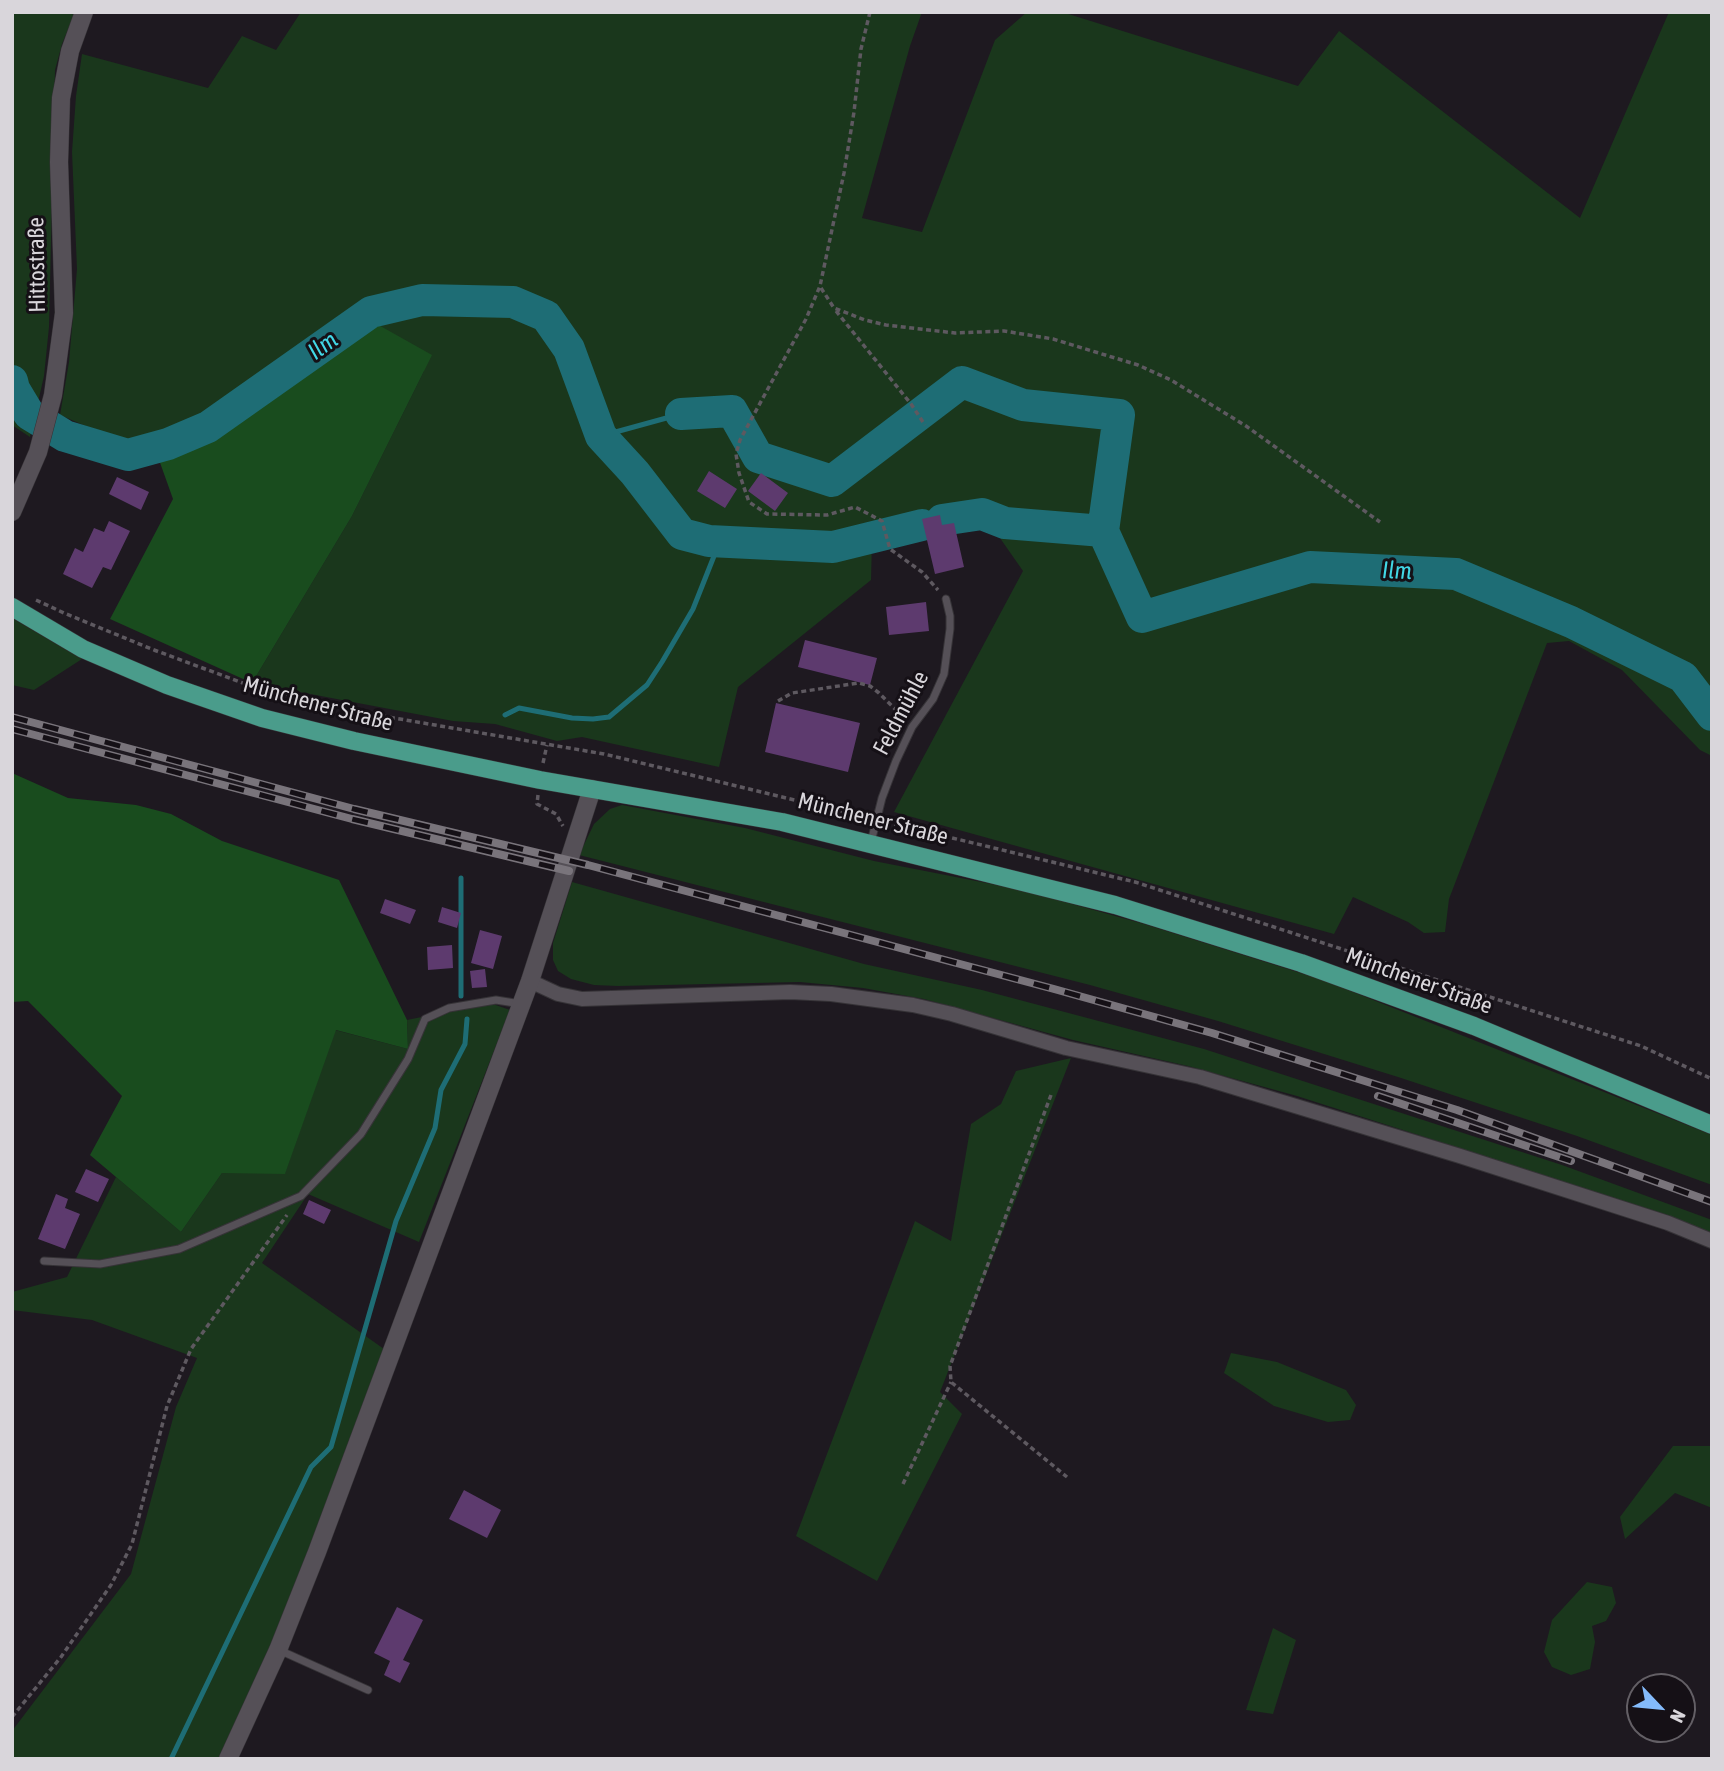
<!DOCTYPE html>
<meta charset="utf-8">
<style>
body{margin:0}
#map{position:relative;width:1724px;height:1771px;overflow:hidden;background:#1e1920;font-family:"Asap Condensed",sans-serif}
canvas{display:block}
.frame{position:absolute;inset:0;border:14px solid #d9d6db;pointer-events:none}
.north{position:absolute;left:1626px;top:1673px;width:70px;height:70px;box-sizing:border-box;background:#151016;border:2px solid #635f65;border-radius:50%;rotate:116deg;font-size:19px;font-weight:700;line-height:28px;text-align:center;color:#d9d6db}
.north::after{content:'';display:block;margin:auto;width:24px;height:32px;background:#84bbfb;clip-path:polygon(50% 0,100% 100%,50% 72%,0 100%)}
</style>
<div id="map">
<canvas width="1724" height="1771"></canvas>
<div class="frame"></div>
<div class="north">N</div>
</div>
<script>
const context = document.querySelector('canvas').getContext('2d');
context.lineJoin = 'round';
function paint(path, color) {
  context.fillStyle = color;
  context.fill(path, 'evenodd');
}
function shape(rows) {
  const path = new Path2D();
  for (const r of rows) {
    path.moveTo(r[0], r[1]);
    for (let i = 2; i < r.length; i += 2) path.lineTo(r[i], r[i + 1]);
  }
  return path;
}
function stroke(path, color, width, dash) {
  context.strokeStyle = color;
  context.lineWidth = width;
  context.lineCap = dash ? 'butt' : 'round';
  context.setLineDash(dash || []);
  context.stroke(path);
}
function label(font, color, halo, rows, align = 'center') {
  context.font = font + ' "Asap Condensed",sans-serif';
  context.lineWidth = 6;
  context.setLineDash([]);
  context.textBaseline = 'middle';
  context.strokeStyle = halo;
  context.fillStyle = color;
  for (const [text, x, y, turn = 0] of rows) {
    context.save();
    context.translate(x, y);
    context.rotate((+turn || 0) * Math.PI / 180);
    context.textAlign = isNaN(turn) ? turn : align;
    if (halo) context.strokeText(text, 0, 0);
    context.fillText(text, 0, 0);
    context.restore();
  }
}
paint(shape([
 [12,12,75,12,62,44,55,70,49,327,44,376,30,437,12,425],
 [301,12,922,12,910,46,862,218,922,232,995,40,1027,12,1062,12,1298,86,1339,31,1580,218,1669,12,1712,12,1712,756,1700,750,1622,670,1569,641,1547,643,1449,899,1445,932,1424,933,1408,922,1353,897,1334,934,894,812,1023,571,986,518,872,541,871,580,738,687,719,767,582,737,557,741,495,724,453,721,252,683,352,516,424,371,375,323,158,457,60,415,69,362,77,269,72,152,76,96,82,54,208,88,242,36,276,50],
 [12,618,82,659,34,690,12,685],
 [622,805,745,828,874,861,1022,890,1144,924,1323,980,1712,1135,1712,1185,1577,1136,1398,1077,1218,1021,1090,985,579,855,594,824,610,809],
 [572,882,864,964,982,990,1204,1049,1562,1165,1712,1220,1712,1240,1518,1167,1297,1096,1188,1066,1073,1040,924,999,863,988,800,982,618,986,594,985,571,979,558,971,553,960,553,943],
 [490,1003,510,1010,419,1242,308,1194,262,1263,384,1349,277,1634,220,1759,12,1759,12,1731,131,1574,176,1407,197,1358,92,1320,12,1310,12,1292,67,1277,116,1177,181,1232,222,1173,285,1173,335,1030,408,1049,407,1020],
 [1071,1058,940,1392,962,1414,877,1581,796,1536,915,1221,951,1241,971,1124,1001,1104,1016,1071],
 [1231,1353,1277,1362,1346,1390,1356,1405,1350,1420,1328,1422,1274,1406,1224,1373],
 [1673,1446,1712,1446,1712,1508,1675,1493,1625,1539,1620,1517],
 [1587,1582,1612,1587,1616,1603,1606,1621,1592,1626,1595,1642,1590,1669,1571,1675,1552,1667,1544,1652,1552,1620],
 [1273,1628,1296,1640,1273,1714,1246,1710]
]), '#1a371c');
paint(shape([
 [375,323,432,355,352,516,252,683,110,619,173,499,158,457],
 [12,773,68,798,136,805,171,814,222,841,339,880,407,1020,408,1049,336,1030,285,1174,222,1173,181,1232,90,1155,122,1096,28,1001,12,1002]
]), '#194c1e');
stroke(shape([
 [601,436,681,414],
 [505,715,519,708,572,718,593,719,609,717,647,685,662,662,693,609,720,541],
 [461,996,461,878],
 [171,1759,311,1467,331,1447,396,1221,435,1128,441,1090,465,1044,467,1019]
]), '#1e6d75', 5);
stroke(shape([
 [12,381,14,389,29,414,65,436,128,455,168,444,208,427,371,312,422,300,513,302,546,316,569,349,601,436,635,473,682,534,709,541,833,547,922,525],
 [681,414,732,411,758,457,832,481,962,382,1023,405,1119,415,1103,531,1142,617,1310,567,1456,574,1571,622,1683,677,1712,715],
 [942,520,982,514,1005,523,1103,531]
]), '#1e6d75', 32);
paint(shape([
 [709,471,737,489,725,508,697,491],
 [761,473,788,493,775,511,748,491],
 [117,477,149,492,141,510,109,494],
 [940,515,942,525,954,523,964,567,935,574,922,519],
 [109,521,130,531,111,570,103,567,92,588,63,574,75,548,83,552,94,528,104,532],
 [926,602,929,631,889,635,886,607],
 [805,640,877,658,870,685,798,667],
 [776,703,860,723,848,772,765,752],
 [385,899,416,910,410,924,380,913],
 [442,907,461,913,457,928,438,922],
 [480,930,502,936,493,969,471,963],
 [452,945,453,968,428,970,427,947],
 [485,969,487,987,472,988,470,971],
 [86,1169,109,1179,98,1202,75,1192],
 [56,1194,68,1199,65,1208,80,1214,65,1249,38,1239],
 [309,1200,331,1210,324,1224,303,1214],
 [464,1490,501,1510,487,1538,449,1519],
 [397,1607,423,1620,403,1660,410,1663,400,1683,384,1675,390,1661,374,1653]
]), '#5d3a6e');
const service = shape([
 [871,842,882,798,896,761,912,727,933,699,944,674,950,629,950,616,946,599],
 [44,1261,100,1264,179,1249,301,1196,361,1134,408,1059,425,1019,449,1008,496,1000,521,1004],
 [279,1650,368,1690]
]);
const minor = shape([
 [530,981,558,994,582,999,790,992,831,994,913,1005,952,1014,1066,1048,1200,1077,1460,1156,1668,1223,1712,1241]
]);
const tertiary = shape([
 [12,512,38,452,53,395,64,313,59,162,61,98,70,51,84,12],
 [228,1759,278,1650,317,1552,530,981,592,789]
]);
const primary = shape([
 [12,607,83,649,167,685,262,718,354,741,540,780,782,822,1115,905,1301,963,1474,1026,1712,1125]
]);
stroke(service, '#363337', 9);
stroke(minor, '#363337', 16);
stroke(tertiary, '#363337', 19);
stroke(primary, '#363337', 19);
stroke(shape([
 [870,12,861,49,854,112,844,173,820,286,806,319,740,440,736,454,739,473,749,502,767,514,827,515,855,507,882,521,890,549,922,572,938,590],
 [821,288,834,308,865,320,886,325,955,333,1004,331,1053,339,1138,365,1171,380,1246,426,1380,522],
 [836,311,911,404,925,425],
 [36,600,64,613,154,650,251,686,388,717,604,754,865,817],
 [778,701,792,693,859,683,870,686,879,693,906,720],
 [543,763,547,745],
 [538,795,537,804,556,814,563,826],
 [886,822,1135,882,1641,1046,1712,1079],
 [1051,1095,950,1366,951,1382,1067,1477],
 [903,1484,951,1382],
 [12,1717,61,1657,111,1585,132,1544,167,1406,191,1349,287,1215]
]), '#5e5960', 3.5, [5, 3.5]);
stroke(service, '#555057', 7);
stroke(minor, '#555057', 14);
stroke(tertiary, '#555057', 18);
stroke(primary, '#4a9c8b', 18);
const rail = shape([
 [12,717,354,809,588,865,1054,989,1212,1033,1457,1110,1712,1202],
 [12,729,352,819,569,871],
 [1378,1096,1571,1161]
]);
stroke(rail, '#79747b', 8);
stroke(rail, '#151016', 5, [16]);
label('23px', '#d9d6db', '#151016', [
 ["Hittostraße",37,265,-91],
 ["Münchener Straße",318,704,15],
 ["Feldmühle",901,713,-62],
 ["Münchener Straße",873,819,14],
 ["Münchener Straße",1419,981,20]
]);
label('italic 24px', '#42d7e6', '#151016', [
 ["Ilm",323,346,-35],
 ["Ilm",1397,571,2]
]);
</script>
